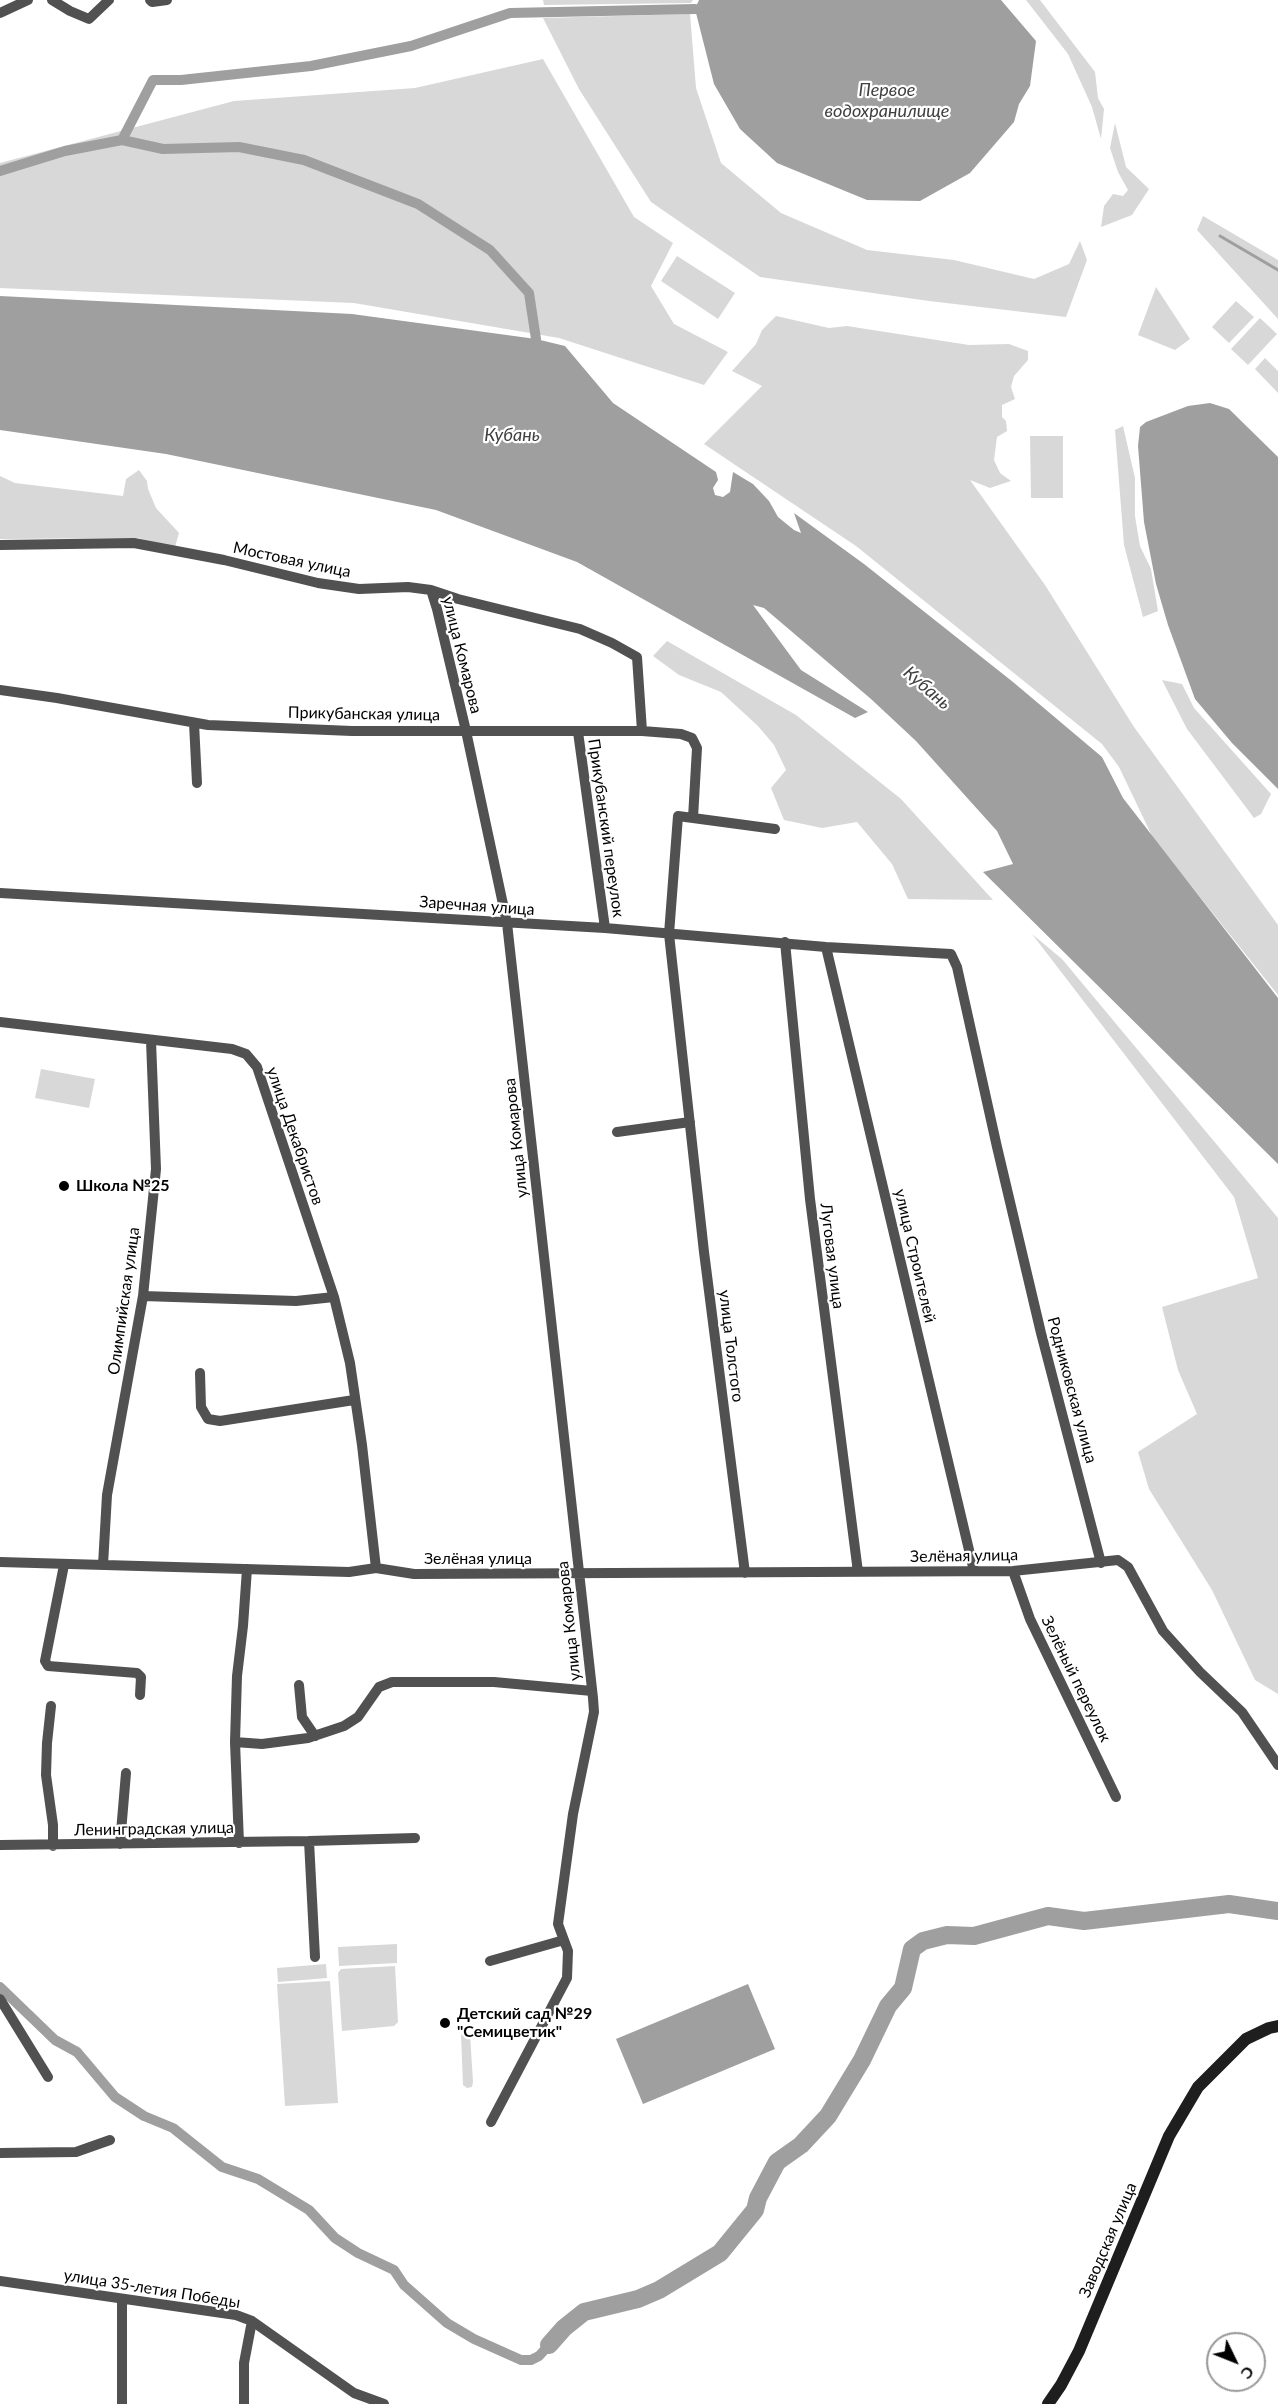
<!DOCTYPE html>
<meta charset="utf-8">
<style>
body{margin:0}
#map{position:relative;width:1278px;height:2404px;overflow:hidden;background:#fff;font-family:Lato,sans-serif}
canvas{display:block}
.north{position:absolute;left:1206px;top:2332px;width:60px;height:60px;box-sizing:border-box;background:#fff;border:2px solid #999;border-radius:50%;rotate:133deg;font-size:16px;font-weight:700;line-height:24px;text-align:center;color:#000}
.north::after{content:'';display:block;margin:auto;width:21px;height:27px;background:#000;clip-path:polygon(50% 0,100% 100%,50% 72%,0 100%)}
</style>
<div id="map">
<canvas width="1278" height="2404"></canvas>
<div class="north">С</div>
</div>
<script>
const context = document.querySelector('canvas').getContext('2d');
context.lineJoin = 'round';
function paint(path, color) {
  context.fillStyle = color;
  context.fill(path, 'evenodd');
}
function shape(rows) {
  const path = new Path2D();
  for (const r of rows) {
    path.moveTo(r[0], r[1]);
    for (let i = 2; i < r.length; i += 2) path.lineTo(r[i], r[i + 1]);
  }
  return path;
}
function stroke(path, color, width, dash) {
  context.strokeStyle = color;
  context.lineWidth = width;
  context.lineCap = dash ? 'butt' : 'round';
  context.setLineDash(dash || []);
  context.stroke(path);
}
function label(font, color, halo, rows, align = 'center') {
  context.font = font + ' Lato,sans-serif';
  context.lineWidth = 4.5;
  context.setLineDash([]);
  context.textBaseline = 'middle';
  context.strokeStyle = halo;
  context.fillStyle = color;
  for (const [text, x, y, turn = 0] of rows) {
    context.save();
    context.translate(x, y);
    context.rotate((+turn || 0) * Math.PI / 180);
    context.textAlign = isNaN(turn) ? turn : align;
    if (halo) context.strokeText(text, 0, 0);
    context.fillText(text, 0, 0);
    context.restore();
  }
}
paint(shape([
 [543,0,693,0,691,3,544,5],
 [1026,0,1040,0,1095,72,1098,98,1104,109,1101,139,1092,107,1068,54],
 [690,14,696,88,721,163,781,213,867,250,954,260,1034,279,1069,264,1080,241,1087,260,1066,317,929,301,760,277,651,202,579,89,543,18],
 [543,59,634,217,673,243,651,286,674,324,728,352,704,385,559,338,354,303,0,288,0,163,234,101,415,88],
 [1115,123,1126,167,1149,189,1132,215,1101,227,1104,206,1113,194,1123,196,1128,190,1118,172,1110,148],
 [1203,216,1278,260,1278,319,1197,230],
 [677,256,735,293,718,319,661,281],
 [1156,287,1190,339,1175,350,1138,335],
 [1236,301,1254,317,1229,343,1212,327],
 [776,316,829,328,847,326,969,345,1009,344,1028,351,1028,360,1014,376,1011,387,1015,399,1002,405,1002,417,1006,421,1007,431,997,437,994,460,1000,473,1011,481,990,488,970,480,1045,585,1134,727,1278,925,1278,995,1153,838,1119,767,1102,744,856,546,704,444,762,386,732,371,756,344,762,330],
 [1260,318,1277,334,1248,365,1231,349],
 [1265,358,1278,371,1278,393,1255,369],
 [1123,426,1135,478,1135,516,1140,546,1151,569,1158,611,1143,617,1124,545,1115,430],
 [1030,436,1063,436,1063,498,1031,498],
 [139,470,147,481,148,489,156,508,179,533,175,547,138,538,0,539,0,476,15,483,123,496,126,479],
 [667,641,796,715,901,799,993,900,908,899,892,864,857,822,822,828,784,820,771,788,786,770,774,745,758,726,721,692,679,675,653,656],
 [1162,680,1182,684,1194,708,1271,794,1261,814,1254,818,1187,729],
 [1032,934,1062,959,1278,1218,1278,1694,1255,1680,1212,1590,1149,1489,1138,1452,1197,1414,1178,1370,1162,1307,1258,1278,1234,1197],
 [41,1069,95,1079,89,1108,35,1098],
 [397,1944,397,1963,339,1966,338,1947],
 [326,1964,327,1978,278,1982,277,1968],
 [395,1966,398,2022,394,2026,342,2031,338,1973,341,1969],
 [330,1981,338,2103,285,2106,277,1984],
 [466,2030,470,2034,473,2082,472,2087,467,2088,463,2085,461,2035]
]), '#d8d8d8');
paint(shape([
 [699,0,1001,0,1036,41,1030,86,1019,104,1014,122,970,173,920,201,867,200,777,163,740,129,714,84,695,9],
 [0,296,352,314,536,339,565,346,613,403,716,472,718,480,713,488,715,495,723,497,730,492,733,472,753,484,769,501,778,517,794,530,801,533,794,513,864,564,1013,682,1102,757,1123,798,1278,998,1278,1164,983,872,1013,864,997,831,916,741,871,699,764,608,753,605,801,670,868,712,855,718,577,562,436,510,166,454,0,430],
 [1210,403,1229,409,1278,457,1278,789,1232,743,1195,699,1168,625,1156,584,1144,522,1138,446,1140,427,1146,422,1188,406],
 [748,1984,775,2049,643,2104,616,2039]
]), '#9f9f9f');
stroke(shape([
 [1220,236,1278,270]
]), '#9f9f9f', 3);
stroke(shape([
 [0,171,65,151,122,140],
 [536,339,529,293,490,250,418,204,304,160,239,147,163,149,122,140,153,80,181,80,311,66,411,46,510,13,695,9],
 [0,1987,55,2040,77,2052,115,2097,144,2116,173,2128,222,2167,258,2179,309,2210,335,2238,358,2253,394,2270,404,2285,447,2323,474,2339,521,2360,531,2360,539,2356,549,2345]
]), '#9f9f9f', 10);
stroke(shape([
 [549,2345,564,2328,584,2312,638,2299,659,2290,720,2253,755,2210,758,2198,777,2162,801,2145,828,2116,862,2060,888,2006,903,1988,912,1949,923,1941,947,1935,974,1936,1048,1916,1084,1921,1229,1904,1278,1911]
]), '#9f9f9f', 18);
stroke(shape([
 [52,0,70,11,89,19,109,0],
 [150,0,152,2,167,0],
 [0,13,28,0],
 [0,545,134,543,224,560,318,583,359,589,408,587,431,590,458,599,580,629,612,643,637,657,642,731],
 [431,590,437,609,466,731,507,923,593,1698,594,1712,573,1814,558,1924,568,1951,567,1978,491,2122],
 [0,690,57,698,208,725,352,731,642,731,681,734,692,738,697,748,693,818],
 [194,723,197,783],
 [578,732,605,928],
 [0,893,605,928,826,947,951,954,957,967,997,1147,1041,1333,1101,1563],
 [785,942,810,1199,858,1572],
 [826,947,974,1571],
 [0,1022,232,1049,246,1054,257,1067,334,1297,350,1363,362,1445,376,1568],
 [617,1132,690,1122],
 [143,1296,296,1301,334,1297],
 [200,1373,201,1407,208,1419,220,1421,354,1400],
 [0,1562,349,1572,376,1568,414,1574,1013,1571,1118,1560,1128,1567,1163,1631,1200,1672,1242,1712,1278,1765],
 [64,1565,45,1661,48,1666,137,1673,141,1677,140,1695],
 [103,1565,107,1495,143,1296,156,1169,151,1041],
 [1013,1571,1030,1619,1116,1797],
 [745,1573,704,1252,669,934,678,816,775,829],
 [299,1685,302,1717,315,1736],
 [51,1706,47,1743,46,1775,53,1825,53,1846],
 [235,1742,262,1744,308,1738,344,1726,358,1717,379,1687,392,1682,494,1682,592,1691],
 [309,1841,415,1838],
 [239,1843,235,1742,237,1676,243,1626,247,1569],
 [120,1844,126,1773],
 [0,1845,309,1841,315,1957],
 [490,1961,564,1940],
 [0,1999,48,2077],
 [0,2153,76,2152,110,2140],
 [0,2281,236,2315,252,2321,354,2393,384,2404],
 [122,2404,122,2300],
 [244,2404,244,2363,252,2321]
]), '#515151', 10);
stroke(shape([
 [1048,2404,1061,2385,1079,2351,1169,2136,1198,2087,1246,2039,1269,2028,1278,2026]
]), '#1e1e1e', 12);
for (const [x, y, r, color] of [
 [64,1186,6,"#000"],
 [445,2023,6,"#000"]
]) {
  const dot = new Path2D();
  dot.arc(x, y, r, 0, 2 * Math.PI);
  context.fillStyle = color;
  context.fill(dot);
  stroke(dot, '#fff', 2);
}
label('16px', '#000', '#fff', [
 ["Мостовая улица",292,560,12],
 ["улица Комарова",462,655,76],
 ["Прикубанская улица",364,714,1],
 ["Прикубанский переулок",606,828,82],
 ["Заречная улица",477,906,4],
 ["улица Декабристов",295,1136,71],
 ["улица Комарова",516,1138,-96],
 ["Луговая улица",832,1256,83],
 ["улица Строителей",915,1256,77],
 ["Олимпийская улица",124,1301,-82],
 ["улица Толстого",731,1346,83],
 ["Родниковская улица",1072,1390,75],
 ["Зелёная улица",964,1556,-1],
 ["Зелёная улица",478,1559],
 ["улица Комарова",569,1621,-96],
 ["Зелёный переулок",1076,1679,64],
 ["Ленинградская улица",154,1829,-1],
 ["Заводская улица",1108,2240,-67],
 ["улица 35-летия Победы",152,2289,9]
]);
label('bold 16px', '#000', '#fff', [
 ["Школа №25",76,1186],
 ["Детский сад №29",457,2014],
 ["\"Семицветик\"",457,2032]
], 'left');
label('italic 18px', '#404040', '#fff', [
 ["Первое",887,90],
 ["водохранилище",887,111],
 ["Кубань",512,435],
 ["Кубань",927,688,41]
]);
</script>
